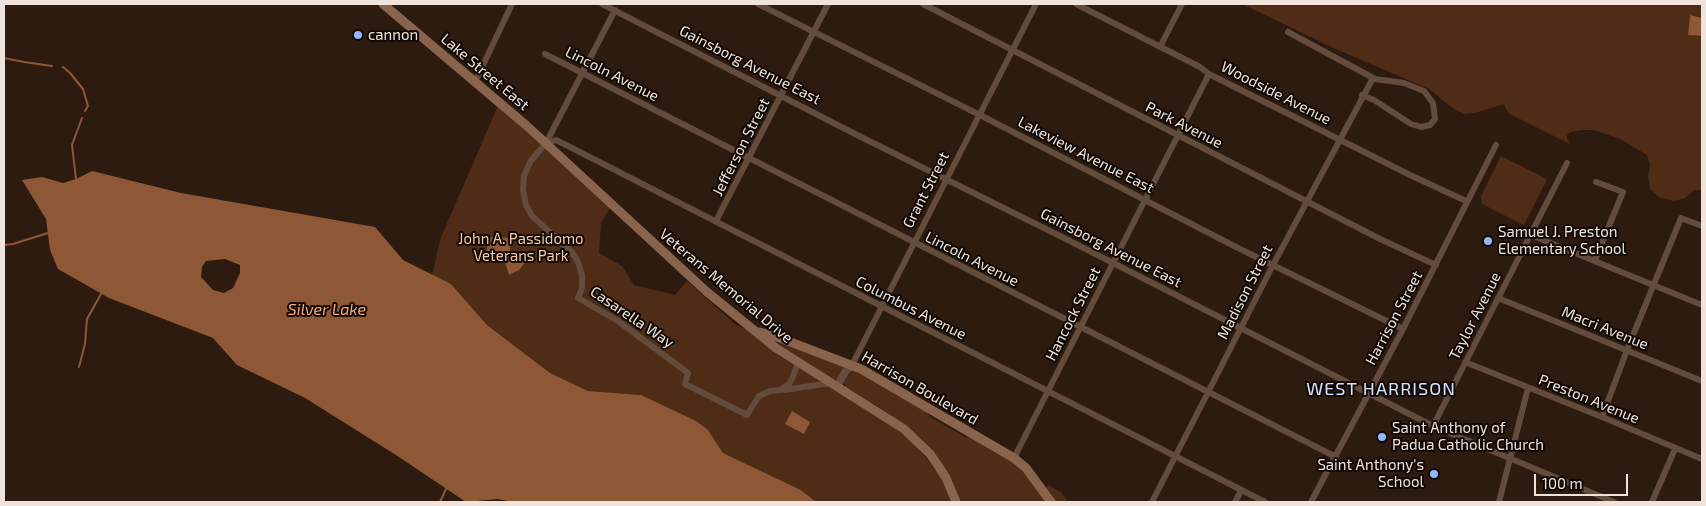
<!DOCTYPE html>
<style>
body{margin:0}
#map{position:relative;width:1706px;height:506px;overflow:hidden;background:#2e1b10;font-family:"Exo 2",sans-serif}
canvas{display:block}
.frame{position:absolute;inset:0;border:5px solid #f0e3db;pointer-events:none}
.scale{position:absolute;left:1534px;top:474px;width:94px;height:22px;box-sizing:border-box;border:2px solid #f0e3db;border-top:0;padding-left:6px;font-size:15px;line-height:18px;white-space:nowrap;color:#f0e3db;-webkit-text-stroke:4px #100804;paint-order:stroke}
</style>
<div id="map">
<canvas width="1706" height="506"></canvas>
<div class="frame"></div>
<div class="scale">100 m</div>
</div>
<script>
const context = document.querySelector('canvas').getContext('2d');
context.lineJoin = 'round';
function paint(path, color) {
  context.fillStyle = color;
  context.fill(path, 'evenodd');
}
function shape(rows) {
  const path = new Path2D();
  for (const r of rows) {
    path.moveTo(r[0], r[1]);
    for (let i = 2; i < r.length; i += 2) path.lineTo(r[i], r[i + 1]);
  }
  return path;
}
function stroke(path, color, width, dash) {
  context.strokeStyle = color;
  context.lineWidth = width;
  context.lineCap = dash ? 'butt' : 'round';
  context.setLineDash(dash || []);
  context.stroke(path);
}
function label(font, color, halo, rows, align = 'center') {
  context.font = font + ' "Exo 2",sans-serif';
  context.lineWidth = 4;
  context.setLineDash([]);
  context.textBaseline = 'middle';
  context.strokeStyle = halo;
  context.fillStyle = color;
  for (const [text, x, y, turn = 0] of rows) {
    context.save();
    context.translate(x, y);
    context.rotate((+turn || 0) * Math.PI / 180);
    context.textAlign = isNaN(turn) ? turn : align;
    if (halo) context.strokeText(text, 0, 0);
    context.fillText(text, 0, 0);
    context.restore();
  }
}
paint(shape([
 [1242,4,1702,4,1702,18,1690,15,1688,35,1702,36,1702,190,1694,190,1685,198,1674,201,1659,197,1650,189,1648,176,1650,164,1647,155,1620,139,1594,130,1581,130,1571,132,1567,135,1567,138,1570,144,1508,113,1504,104,1475,113,1465,114,1454,109,1429,89,1338,50],
 [498,106,610,208,601,223,599,253,622,266,634,285,675,295,687,281,736,325,747,330,778,355,889,423,904,435,916,445,940,476,951,502,816,502,801,490,723,453,708,430,641,395,588,391,550,373,487,325,451,284,432,275,441,237],
 [1501,156,1547,179,1524,225,1482,204,1481,196],
 [776,342,843,366,844,369,839,378,833,380],
 [852,371,856,371,926,411,930,417,965,437,969,436,1016,463,1023,470,1046,502,959,502,936,456,922,440,886,412,846,387,844,382],
 [1048,485,1061,492,1068,502,1056,502,1046,489]
]), '#4f2c16');
paint(shape([
 [1690,15,1702,18,1702,36,1688,35],
 [92,171,181,193,375,227,403,260,451,284,487,325,550,373,588,391,641,395,696,421,708,430,723,453,801,490,816,502,514,502,497,499,466,502,396,455,305,398,237,365,213,338,109,298,58,269,50,250,46,219,22,180,42,177,63,183,76,179],
 [225,259,240,265,240,273,233,288,224,293,213,290,201,277,202,267,206,261],
 [487,237,511,238,510,251,514,255,526,259,523,265,519,270,509,275,505,262,496,251,487,251],
 [792,411,810,422,804,434,785,424]
]), '#8e5836');
stroke(shape([
 [1702,18,1702,12],
 [4,58,24,62,52,66],
 [63,67,70,73,83,89,88,106,85,111],
 [76,179,72,145,82,118],
 [4,245,13,244,48,233],
 [79,367,85,344,87,319,101,294],
 [440,502,446,489]
]), '#8e5836', 2);
stroke(shape([
 [602,4,857,135,1066,239,1433,426,1614,502],
 [758,4,980,115,1238,248,1403,329],
 [923,4,1380,239,1436,265],
 [1076,4,1200,67,1209,74,1410,175,1466,201],
 [615,10,546,143,530,162,524,176,523,190,526,205,532,216,572,252,578,262,582,275,582,288,578,298,618,321,688,373,685,384,747,415,759,396,770,391,780,390,789,384,792,379,798,363],
 [1288,32,1375,79,1404,83,1424,91,1433,103,1435,119,1430,125,1421,127,1411,124,1374,100,1362,95],
 [1160,47,1182,4],
 [545,54,1336,457],
 [475,82,512,4],
 [546,143,556,140,570,147,1265,502],
 [716,221,828,4],
 [1531,235,1702,305],
 [1595,260,1623,192,1596,182],
 [1498,298,1702,381],
 [1465,362,1602,417,1702,459],
 [852,365,1036,4],
 [784,390,831,383],
 [1602,417,1627,350,1681,218,1702,226],
 [1433,426,1567,163],
 [1014,458,1209,74],
 [1152,502,1273,265,1373,78],
 [1235,502,1241,491],
 [1311,502,1403,329,1496,145],
 [1499,502,1528,388],
 [1652,502,1675,449]
]), '#634c3e', 6);
stroke(shape([
 [837,386,846,371,852,365]
]), '#634c3e', 8);
stroke(shape([
 [383,4,527,126,707,292,776,348,904,429,930,454,939,467,946,478,956,502],
 [760,332,780,338,861,369,1014,458,1026,468,1051,502]
]), '#88644d', 9);
for (const [x, y, r, color] of [
 [358,35,5,"#92b7fd"],
 [1488,241,5,"#92b7fd"],
 [1382,437,5,"#92b7fd"],
 [1434,474,5,"#92b7fd"]
]) {
  const dot = new Path2D();
  dot.arc(x, y, r, 0, 2 * Math.PI);
  context.fillStyle = color;
  context.fill(dot);
  stroke(dot, '#100804', 2);
}
label('15px', '#f0e3db', '#100804', [
 ["cannon",368,35],
 ["Samuel J. Preston",1498,232],
 ["Elementary School",1498,249],
 ["Saint Anthony of",1392,428],
 ["Padua Catholic Church",1392,445],
 ["Saint Anthony's",1424,465,"right"],
 ["School",1424,482,"right"]
], 'left');
label('15px', '#f0e3db', '#100804', [
 ["Gainsborg Avenue East",750,65,27],
 ["Lake Street East",485,72,40],
 ["Lincoln Avenue",612,74,27],
 ["Woodside Avenue",1276,93,27],
 ["Park Avenue",1184,125,27],
 ["Jefferson Street",741,147,-63],
 ["Lakeview Avenue East",1086,155,27],
 ["Grant Street",926,190,-63],
 ["Gainsborg Avenue East",1111,248,27],
 ["Lincoln Avenue",972,259,27],
 ["Veterans Memorial Drive",726,286,40],
 ["Madison Street",1245,292,-63],
 ["Columbus Avenue",911,308,27],
 ["Hancock Street",1073,314,-63],
 ["Taylor Avenue",1475,316,-63],
 ["Casarella Way",632,317,34],
 ["Harrison Street",1394,318,-62],
 ["Macri Avenue",1605,328,22],
 ["Harrison Boulevard",920,388,30],
 ["Preston Avenue",1589,399,22]
]);
label('15px', '#f9c7aa', '#100804', [
 ["John A. Passidomo",521,239],
 ["Veterans Park",521,256]
]);
label('italic 16px', '#f9a977', '#100804', [
 ["Silver Lake",327,310]
]);
context.letterSpacing = '1px';
label('18px', '#d3e2fd', '#100804', [
 ["WEST HARRISON",1381,389]
]);
context.letterSpacing = '0px';
</script>
